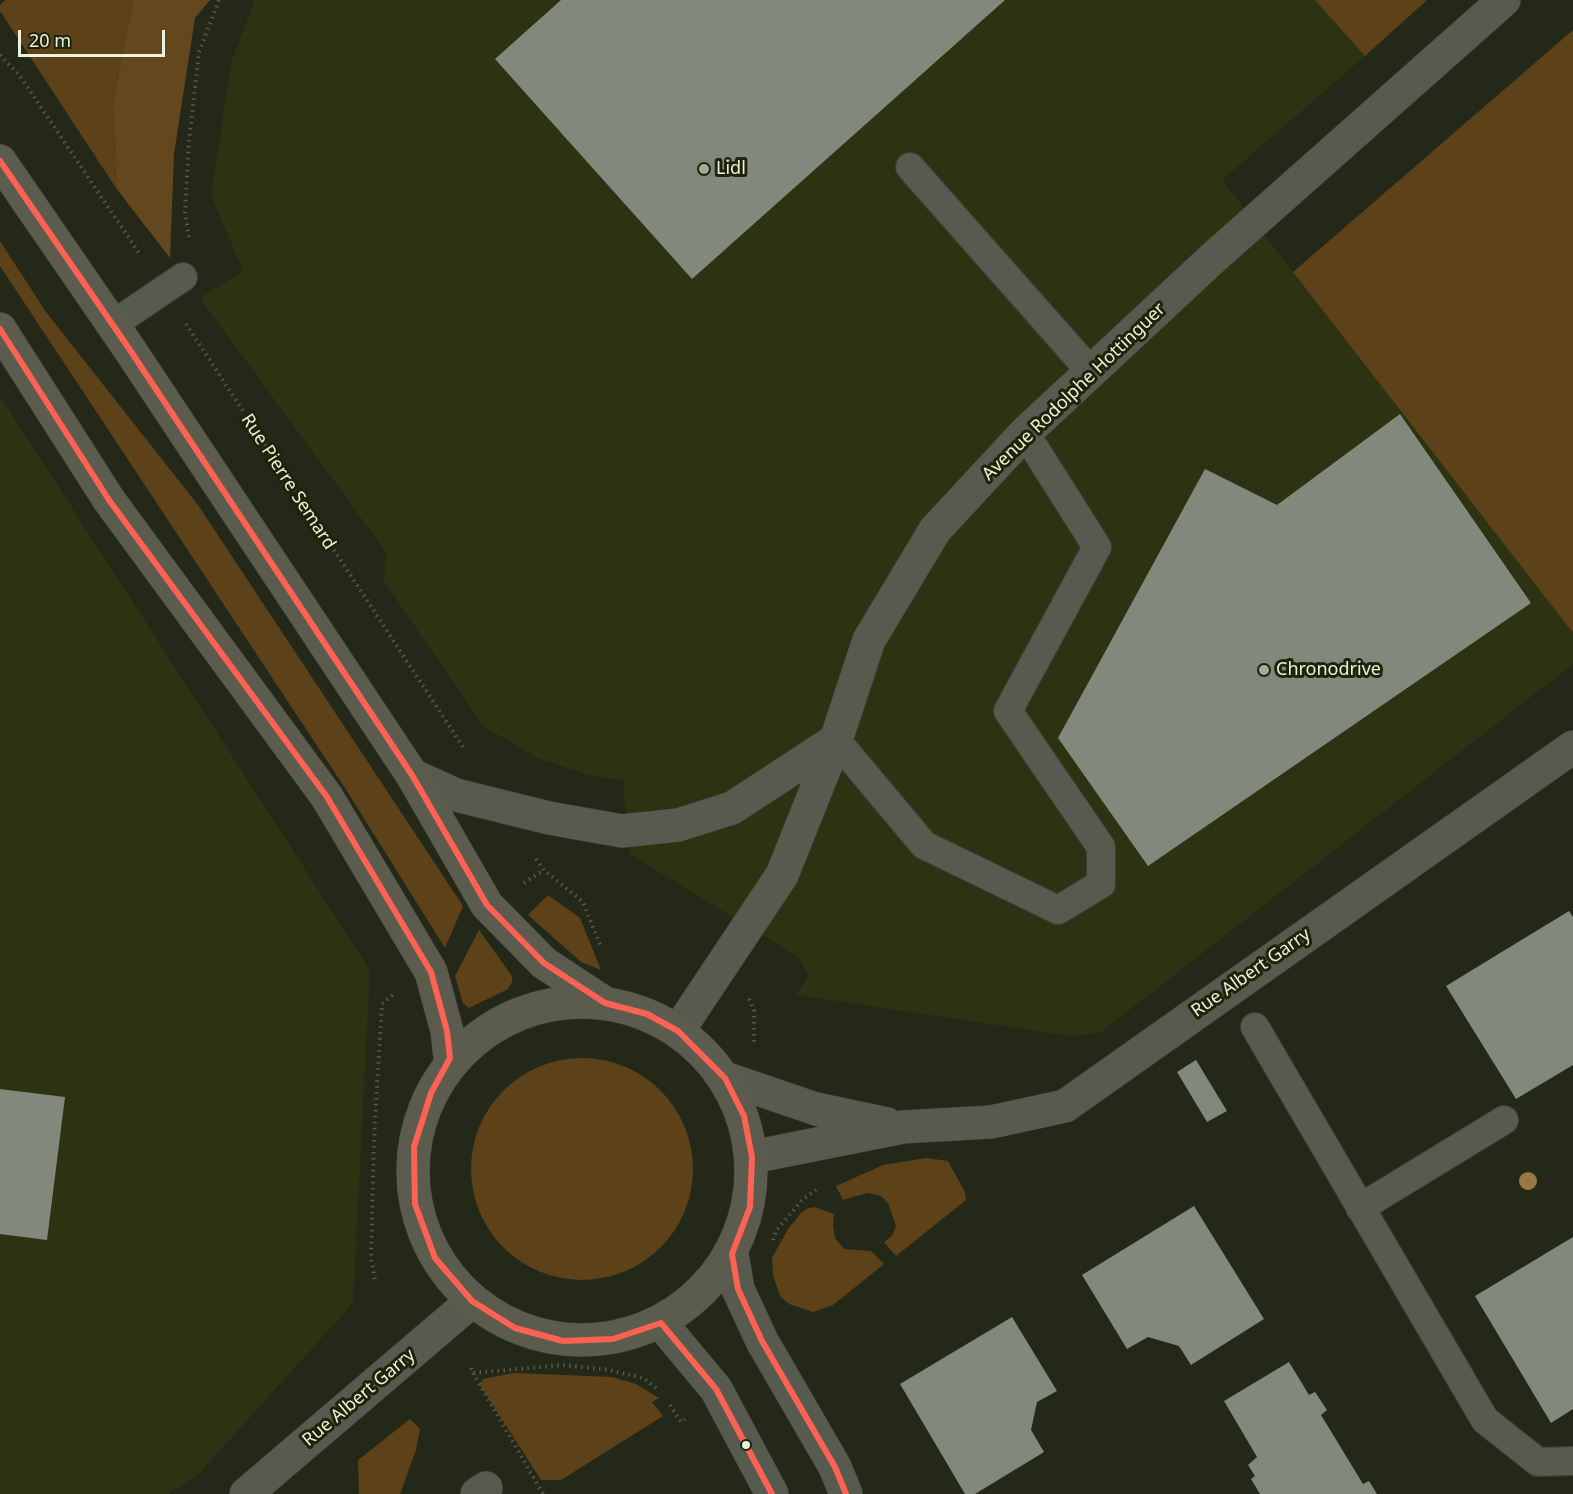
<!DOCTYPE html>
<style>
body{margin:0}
#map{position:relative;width:1573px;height:1494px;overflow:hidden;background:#242818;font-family:"Noto Sans",sans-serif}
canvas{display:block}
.scale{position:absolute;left:18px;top:30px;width:147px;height:27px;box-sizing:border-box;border:3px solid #ecf1e0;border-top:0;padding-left:8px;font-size:18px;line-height:21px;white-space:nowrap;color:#ecf1e0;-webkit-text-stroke:4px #1e2408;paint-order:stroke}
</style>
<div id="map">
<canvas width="1573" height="1494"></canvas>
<div class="scale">20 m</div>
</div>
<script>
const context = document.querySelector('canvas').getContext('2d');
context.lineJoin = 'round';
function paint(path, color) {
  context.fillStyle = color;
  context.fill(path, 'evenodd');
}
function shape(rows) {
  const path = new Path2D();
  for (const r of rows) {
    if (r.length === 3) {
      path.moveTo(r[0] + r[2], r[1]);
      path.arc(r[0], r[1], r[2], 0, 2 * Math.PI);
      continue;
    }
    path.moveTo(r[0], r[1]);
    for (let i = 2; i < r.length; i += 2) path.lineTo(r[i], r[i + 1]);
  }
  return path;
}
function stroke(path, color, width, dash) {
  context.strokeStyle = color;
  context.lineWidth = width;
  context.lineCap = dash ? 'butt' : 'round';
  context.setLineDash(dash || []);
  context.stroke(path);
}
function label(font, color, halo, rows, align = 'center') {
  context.font = font + ' "Noto Sans",sans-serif';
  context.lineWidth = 6;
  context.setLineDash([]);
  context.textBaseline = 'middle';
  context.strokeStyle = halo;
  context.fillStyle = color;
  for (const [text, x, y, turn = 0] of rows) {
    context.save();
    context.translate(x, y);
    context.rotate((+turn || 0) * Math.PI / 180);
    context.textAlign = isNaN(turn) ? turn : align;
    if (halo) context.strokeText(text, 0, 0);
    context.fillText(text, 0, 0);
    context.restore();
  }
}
paint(shape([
 [255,0,1315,0,1365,56,1222,180,1573,633,1573,664,1100,1033,1071,1036,796,995,809,975,798,957,630,854,623,780,588,775,538,758,483,726,384,581,386,552,200,298,243,271,211,196,231,63],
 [0,396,370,970,353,1303,197,1476,169,1494,0,1494]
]), '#2d3312');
paint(shape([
 [5,0,133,0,113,102,116,188,0,11,0,5],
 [1315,0,1427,0,1365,56],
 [1573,30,1573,633,1293,272],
 [0,241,46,312,198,505,463,906,445,948,345,788,0,266],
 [548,895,580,918,601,970,581,962,528,915],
 [479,930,512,976,512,982,508,989,469,1008,463,1003,455,976],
 [582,1169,111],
 [926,1158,948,1161,965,1192,966,1200,896,1256,884,1242,892,1236,896,1226,888,1203,881,1196,867,1193,843,1200,836,1186,883,1165],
 [815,1207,834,1214,833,1226,835,1238,844,1249,871,1251,884,1264,833,1305,813,1312,789,1304,780,1296,773,1275,772,1258,788,1229,801,1213,808,1208],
 [514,1373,612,1377,636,1384,659,1398,652,1402,663,1416,561,1480,541,1480,480,1385,483,1379],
 [410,1419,420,1429,416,1450,400,1494,359,1494,358,1460]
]), '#5d4119');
paint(shape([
 [133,0,210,0,195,18,174,154,170,258,116,188,113,102]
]), '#64471d');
paint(shape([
 [561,0,1005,0,692,279,495,59],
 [1400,414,1531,603,1148,866,1058,738,1205,469,1277,505],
 [1569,911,1573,917,1573,1065,1516,1099,1446,986],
 [1196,1060,1227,1111,1207,1122,1177,1072],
 [0,1089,65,1097,47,1240,0,1234],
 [1194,1206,1264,1319,1191,1365,1179,1346,1148,1337,1127,1349,1082,1275],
 [1573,1237,1573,1409,1551,1423,1475,1296],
 [1012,1317,1057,1391,1037,1402,1031,1430,1044,1452,975,1494,965,1494,900,1384],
 [1289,1362,1309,1395,1315,1392,1327,1410,1321,1415,1363,1484,1369,1481,1377,1494,1260,1494,1251,1479,1255,1476,1248,1465,1257,1457,1224,1401]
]), '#82897c');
const service = shape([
 [910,167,1092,373],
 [112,325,183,277],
 [836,740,924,845,1058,910,1101,884,1101,847,1008,711,1097,547,1025,433],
 [1255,1027,1485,1420,1538,1462,1573,1461],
 [1360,1208,1504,1120]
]);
const minor = shape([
 [412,775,456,795,549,818,622,831,678,825,732,808,836,740],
 [725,1078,816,1109,887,1124],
 [752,1157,903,1127,991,1122,1065,1106,1573,747],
 [246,1494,472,1301],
 [477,1494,486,1488]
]);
const tertiary = shape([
 [678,1031,782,875,836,740,869,640,935,530,1025,433,1213,258,1504,0],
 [732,1254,738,1289,762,1341,835,1467,846,1494],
 [661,1323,716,1389,772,1494]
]);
const secondary = shape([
 [0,161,128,347,412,775,487,905,544,963,605,1003],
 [0,329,109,500,327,797,431,972,447,1031,450,1058],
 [582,1171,169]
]);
stroke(service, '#3d4135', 30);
stroke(minor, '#3d4135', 34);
stroke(tertiary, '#3d4135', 34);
stroke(secondary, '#3d4135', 34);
stroke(shape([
 [0,55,20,76,141,256],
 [189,237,185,212,189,141,199,52,219,0],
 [186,324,465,750],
 [536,859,544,870,583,902,601,947],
 [524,883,544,870],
 [749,999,754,1010,754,1042],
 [773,1240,776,1231,803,1199,816,1190],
 [375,1279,371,1259,374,1138,382,1004,393,995],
 [471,1368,473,1373,563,1365,609,1370,643,1378,656,1388],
 [473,1373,543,1494],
 [670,1405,681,1422,685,1419]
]), '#575a4f', 4, [1.5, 4.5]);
stroke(service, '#575a4f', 28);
stroke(minor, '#575a4f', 33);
stroke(tertiary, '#575a4f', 33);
stroke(secondary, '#5c5c4e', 33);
stroke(shape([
 [0,161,128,347,412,775,487,905,544,963,605,1003,647,1014,678,1031,725,1078,744,1116,752,1157,750,1207,732,1254,738,1289,762,1341,835,1467,846,1494],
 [0,329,109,500,327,797,431,972,447,1031,450,1058,431,1093,414,1147,415,1204,435,1258,472,1301,515,1328,563,1341,613,1339,661,1323,716,1389,772,1494]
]), '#ff6153', 6);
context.fillStyle = '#997742';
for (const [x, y] of [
 [1528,1181]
]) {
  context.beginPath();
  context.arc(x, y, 9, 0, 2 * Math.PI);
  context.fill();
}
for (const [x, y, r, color] of [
 [704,169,6,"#a6ab9a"],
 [1264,670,6,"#a6ab9a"],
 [746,1445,5,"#ecf1e0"]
]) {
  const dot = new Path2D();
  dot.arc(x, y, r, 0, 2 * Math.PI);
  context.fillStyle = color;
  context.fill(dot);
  stroke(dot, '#1e2408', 2);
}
label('18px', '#ecf1e0', '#1e2408', [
 ["Lidl",716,169],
 ["Chronodrive",1276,670]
], 'left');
label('18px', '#ecf1e0', '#1e2408', [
 ["Avenue Rodolphe Hottinguer",1074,392,-44],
 ["Rue Pierre Semard",288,482,57],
 ["Rue Albert Garry",1251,973,-35],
 ["Rue Albert Garry",359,1398,-40]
]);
</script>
